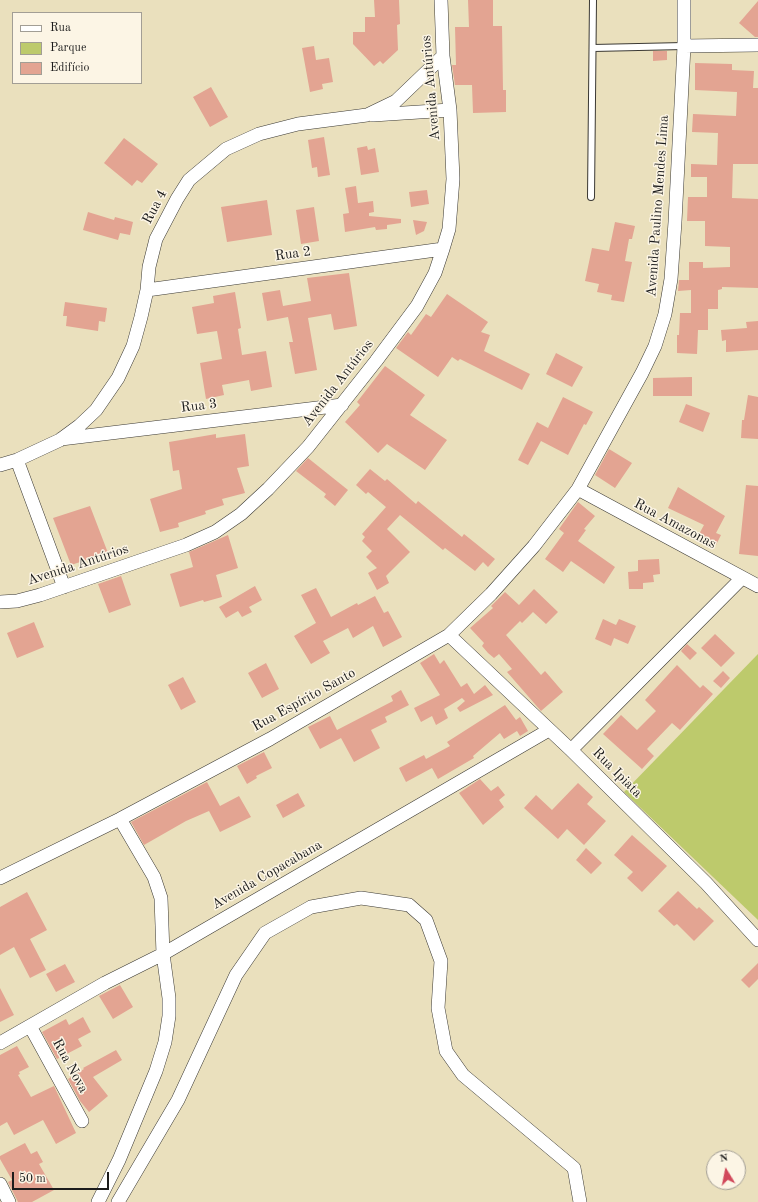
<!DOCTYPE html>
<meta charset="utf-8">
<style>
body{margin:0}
#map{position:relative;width:758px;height:1202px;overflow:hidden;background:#eae0bd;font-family:"Old Standard TT",serif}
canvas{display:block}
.legend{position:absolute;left:12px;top:12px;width:130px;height:72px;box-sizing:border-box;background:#fcf5e5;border:1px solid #a29e95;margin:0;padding:5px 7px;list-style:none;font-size:12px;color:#1c1c1c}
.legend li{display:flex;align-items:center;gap:8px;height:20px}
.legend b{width:20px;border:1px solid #a29e95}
.north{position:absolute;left:706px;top:1150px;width:40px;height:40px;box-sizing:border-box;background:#fcf5e5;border:1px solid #a29e95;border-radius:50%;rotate:350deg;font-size:11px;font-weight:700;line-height:16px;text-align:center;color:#1c1c1c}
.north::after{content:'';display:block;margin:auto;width:14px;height:18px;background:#d1495b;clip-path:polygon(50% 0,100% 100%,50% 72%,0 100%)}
.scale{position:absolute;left:12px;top:1172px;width:97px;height:18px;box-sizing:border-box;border:2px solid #1c1c1c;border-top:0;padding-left:5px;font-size:12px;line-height:14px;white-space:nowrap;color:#1c1c1c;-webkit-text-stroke:3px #fcf5e5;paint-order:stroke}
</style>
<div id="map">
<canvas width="758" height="1202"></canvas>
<ul class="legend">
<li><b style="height:5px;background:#fff"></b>Rua</li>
<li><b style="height:11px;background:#bdca6c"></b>Parque</li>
<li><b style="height:11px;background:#e3a492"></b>Edifício</li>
</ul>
<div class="north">N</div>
<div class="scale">50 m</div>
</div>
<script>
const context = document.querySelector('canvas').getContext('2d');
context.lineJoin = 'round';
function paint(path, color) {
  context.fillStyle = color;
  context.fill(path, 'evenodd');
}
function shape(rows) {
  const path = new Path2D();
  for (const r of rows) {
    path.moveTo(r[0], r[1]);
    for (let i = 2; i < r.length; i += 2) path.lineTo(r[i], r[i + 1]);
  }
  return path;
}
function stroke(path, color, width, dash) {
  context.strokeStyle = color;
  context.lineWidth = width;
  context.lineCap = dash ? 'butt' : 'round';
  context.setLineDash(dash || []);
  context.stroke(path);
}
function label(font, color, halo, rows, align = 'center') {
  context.font = font + ' "Old Standard TT",serif';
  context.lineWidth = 3;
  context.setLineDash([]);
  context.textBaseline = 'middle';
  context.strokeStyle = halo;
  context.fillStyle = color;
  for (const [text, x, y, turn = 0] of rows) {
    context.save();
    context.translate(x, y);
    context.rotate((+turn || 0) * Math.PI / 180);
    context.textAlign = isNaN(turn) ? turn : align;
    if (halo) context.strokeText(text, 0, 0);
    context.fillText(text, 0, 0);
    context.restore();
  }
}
paint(shape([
 [758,654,758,920,624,792]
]), '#bdca6c');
paint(shape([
 [374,0,399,0,400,24,397,25,398,50,383,64,380,61,374,66,353,44,353,32,365,32,365,17,375,17],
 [468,0,493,0,493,26,502,26,503,90,506,90,506,112,473,113,472,85,455,85,452,65,456,65,455,27,469,27],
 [758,1,758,37,755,37,739,23],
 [314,46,316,60,329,58,333,82,322,84,323,89,310,92,302,48],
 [653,51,667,51,667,60,653,61],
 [695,63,732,64,732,70,754,71,753,88,758,88,758,164,733,164,732,198,758,199,758,288,722,287,722,289,718,290,718,309,708,309,708,330,698,330,697,354,677,353,677,335,679,335,680,313,691,313,691,290,678,291,679,280,689,280,689,262,703,262,703,268,730,267,730,247,705,246,705,221,687,221,688,197,707,197,707,177,691,177,691,164,717,165,718,133,692,132,693,114,736,116,737,92,695,90],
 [211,87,228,117,210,127,193,97],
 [324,137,330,175,318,177,317,167,312,168,308,140],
 [124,138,158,164,142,183,137,180,132,186,104,163],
 [367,146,368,150,375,148,379,172,361,175,357,148],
 [356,186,358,203,373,201,374,212,369,213,369,216,401,219,401,223,387,225,387,229,376,230,375,227,345,232,343,214,349,213,345,188],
 [427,190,429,204,411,207,409,192],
 [267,200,272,235,227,242,221,207],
 [314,207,319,241,301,244,296,210],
 [88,212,114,220,115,217,133,222,130,235,120,233,118,240,83,230],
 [413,220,427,222,424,231,416,235],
 [615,222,635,226,632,239,629,239,625,261,632,262,624,302,611,300,612,295,597,292,599,284,585,281,592,248,609,251],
 [349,273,357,326,334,330,331,314,308,318,317,370,295,374,289,342,293,342,288,317,267,321,262,293,280,290,283,306,311,301,307,278],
 [235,292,241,328,238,329,242,355,266,351,272,387,251,391,249,380,222,385,224,395,206,399,200,363,222,359,217,331,197,334,192,307,214,303,213,296],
 [447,294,488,322,481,332,490,335,484,351,530,374,522,390,460,359,458,361,452,357,438,377,396,348,408,332,411,335,426,314,431,317],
 [65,302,107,308,105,322,99,321,98,331,66,326,67,316,63,316],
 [758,321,758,350,726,352,726,340,722,341,721,330,747,328,746,322],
 [556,353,583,367,572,387,546,374],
 [385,366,425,395,410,415,447,440,425,470,387,444,378,453,345,422,360,405,357,402],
 [692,377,692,396,653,396,653,378],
 [748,395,758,397,758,439,741,438,742,420,744,420],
 [563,397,593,412,586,425,584,424,568,455,541,441,528,465,518,460,537,422,548,428],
 [686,404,710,413,703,432,679,422],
 [216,434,216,438,245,434,249,466,237,468,245,493,222,499,224,505,205,511,206,514,178,523,179,527,160,532,150,499,182,489,179,470,173,471,169,442],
 [609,449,632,463,615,488,595,475],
 [308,458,348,490,335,506,324,497,326,494,296,471],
 [370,469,385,481,387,479,416,504,418,501,462,537,464,534,495,559,488,567,483,562,475,571,445,548,443,550,400,515,387,529,410,552,386,576,389,583,377,590,368,573,377,568,366,557,372,551,362,541,365,537,362,534,386,507,368,492,366,494,356,485],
 [746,485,758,486,758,556,739,554],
 [678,487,725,516,716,533,721,535,716,545,698,536,704,525,668,508],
 [578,502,595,516,584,529,586,530,578,541,615,567,604,584,571,561,563,572,545,559,564,533,559,529],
 [90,506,108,553,71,565,53,518],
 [228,535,238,568,216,575,222,597,204,602,203,600,180,607,170,574,193,567,189,552],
 [659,559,660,574,653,575,654,582,643,583,643,589,629,589,628,572,638,571,638,560],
 [121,576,131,605,109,613,98,584],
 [255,586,262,600,249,607,252,612,242,617,238,611,226,618,219,607],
 [316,588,331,617,357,603,358,605,375,596,384,613,388,611,402,637,383,647,373,626,353,638,348,628,323,641,330,653,311,664,294,636,316,623,301,595],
 [534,589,558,612,546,624,533,612,522,623,520,621,506,635,541,675,545,671,563,692,541,711,507,672,512,669,499,654,494,658,488,653,482,646,484,643,470,628,493,608,491,606,505,592,519,605],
 [603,619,616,625,619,619,636,626,628,644,614,638,611,646,595,639],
 [34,622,44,647,17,658,7,633],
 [715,634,735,653,721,667,701,648],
 [687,644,697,653,690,660,681,651],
 [434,654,440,664,444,660,461,687,467,683,474,694,485,685,493,695,460,712,457,708,465,701,462,698,444,709,448,718,436,725,432,716,421,722,414,708,440,695,420,663],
 [266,663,279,689,262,698,248,673],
 [677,665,700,688,703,685,713,694,680,730,672,723,647,749,654,756,642,769,603,734,621,715,637,730,656,711,645,700],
 [723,671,730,678,721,688,713,681],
 [183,677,196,702,181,710,168,685],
 [401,690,409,705,385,717,387,722,371,730,380,748,354,762,341,738,320,749,308,727,330,716,337,730,393,701,391,696],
 [505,705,516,720,520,717,528,731,520,736,517,731,504,739,500,733,473,756,474,758,438,779,432,768,406,782,399,768,424,755,426,759,450,746,447,742],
 [264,752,272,768,256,776,257,778,247,784,237,766],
 [480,779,491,791,498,786,505,795,499,800,504,807,483,825,459,793],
 [207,782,220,806,239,796,251,817,220,832,209,811,186,821,144,845,131,822],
 [578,783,593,797,587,804,606,821,584,845,567,829,558,839,524,808,536,795,552,810],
 [298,793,305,806,283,818,276,805],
 [632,835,667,866,642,892,627,878,633,872,614,855],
 [586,848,602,863,591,874,576,860],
 [678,891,697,909,699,907,714,921,694,941,677,924,674,926,658,911],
 [27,892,47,930,30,939,46,970,30,978,14,947,0,955,0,907],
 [758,963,758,979,749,988,741,980],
 [65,964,75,982,56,992,46,974],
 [120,985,133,1007,113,1019,99,996],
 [0,988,14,1015,0,1022],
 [83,1017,91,1032,78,1039,82,1046,57,1059,42,1032,66,1019,69,1025],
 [17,1046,29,1067,19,1072,20,1074,18,1075,31,1097,54,1086,76,1133,56,1144,43,1120,14,1135,7,1122,0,1126,0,1055],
 [116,1050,122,1060,93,1077,108,1096,89,1112,80,1101,68,1079,84,1069,83,1068],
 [25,1143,31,1154,37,1151,43,1162,39,1164,54,1190,32,1202,18,1202,8,1182,12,1180,0,1159,0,1156]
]), '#e3a492');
const lane = shape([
 [593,48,684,46],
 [591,197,593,0]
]);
const street = shape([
 [684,46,758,45],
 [373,115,450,110],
 [147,290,443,249],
 [61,439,342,405],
 [17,460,64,587],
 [0,465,17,460,60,440,79,426,96,410,118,378,133,346,141,317,147,290,149,267,156,239,177,199,189,180,226,149,259,134,298,124,367,115,396,101,443,56],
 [578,489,758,586],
 [0,602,17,601,40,595,186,545,215,532,241,514,268,489,308,447,376,361,417,306,435,273,443,249,449,229,453,179,450,110,443,56,441,0],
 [449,635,571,750,706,883,758,940],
 [571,750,742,578],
 [0,878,120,819,270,739,449,635,491,594,534,546,578,489,642,373,655,346,665,314,671,279,675,222,684,46,684,0],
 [30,1026,82,1121],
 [0,1043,105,983,163,954,549,730],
 [0,1184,9,1202],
 [98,1202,119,1160,156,1071,165,1042,169,1016,169,998,163,954,161,898,154,877,120,819],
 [118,1202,178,1100,236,975,265,933,311,907,361,898,409,905,426,920,441,961,438,1008,446,1051,463,1075,574,1168,580,1202]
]);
stroke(lane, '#3b3934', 8);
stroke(street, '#3b3934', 14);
stroke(lane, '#fff', 6);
stroke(street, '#fff', 13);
label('14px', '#1c1c1c', '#fcf5e5', [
 ["Avenida Antúrios",431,88,-95],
 ["Avenida Paulino Mendes Lima",658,206,-86],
 ["Rua 4",155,207,-62],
 ["Rua 2",293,254,-8],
 ["Avenida Antúrios",338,383,-52],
 ["Rua 3",199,406,-7],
 ["Rua Amazonas",675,524,28],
 ["Avenida Antúrios",78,565,-18],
 ["Rua Espírito Santo",304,700,-29],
 ["Rua Ipiata",617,773,45],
 ["Avenida Copacabana",267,875,-30],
 ["Rua Nova",70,1066,61]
]);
</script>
